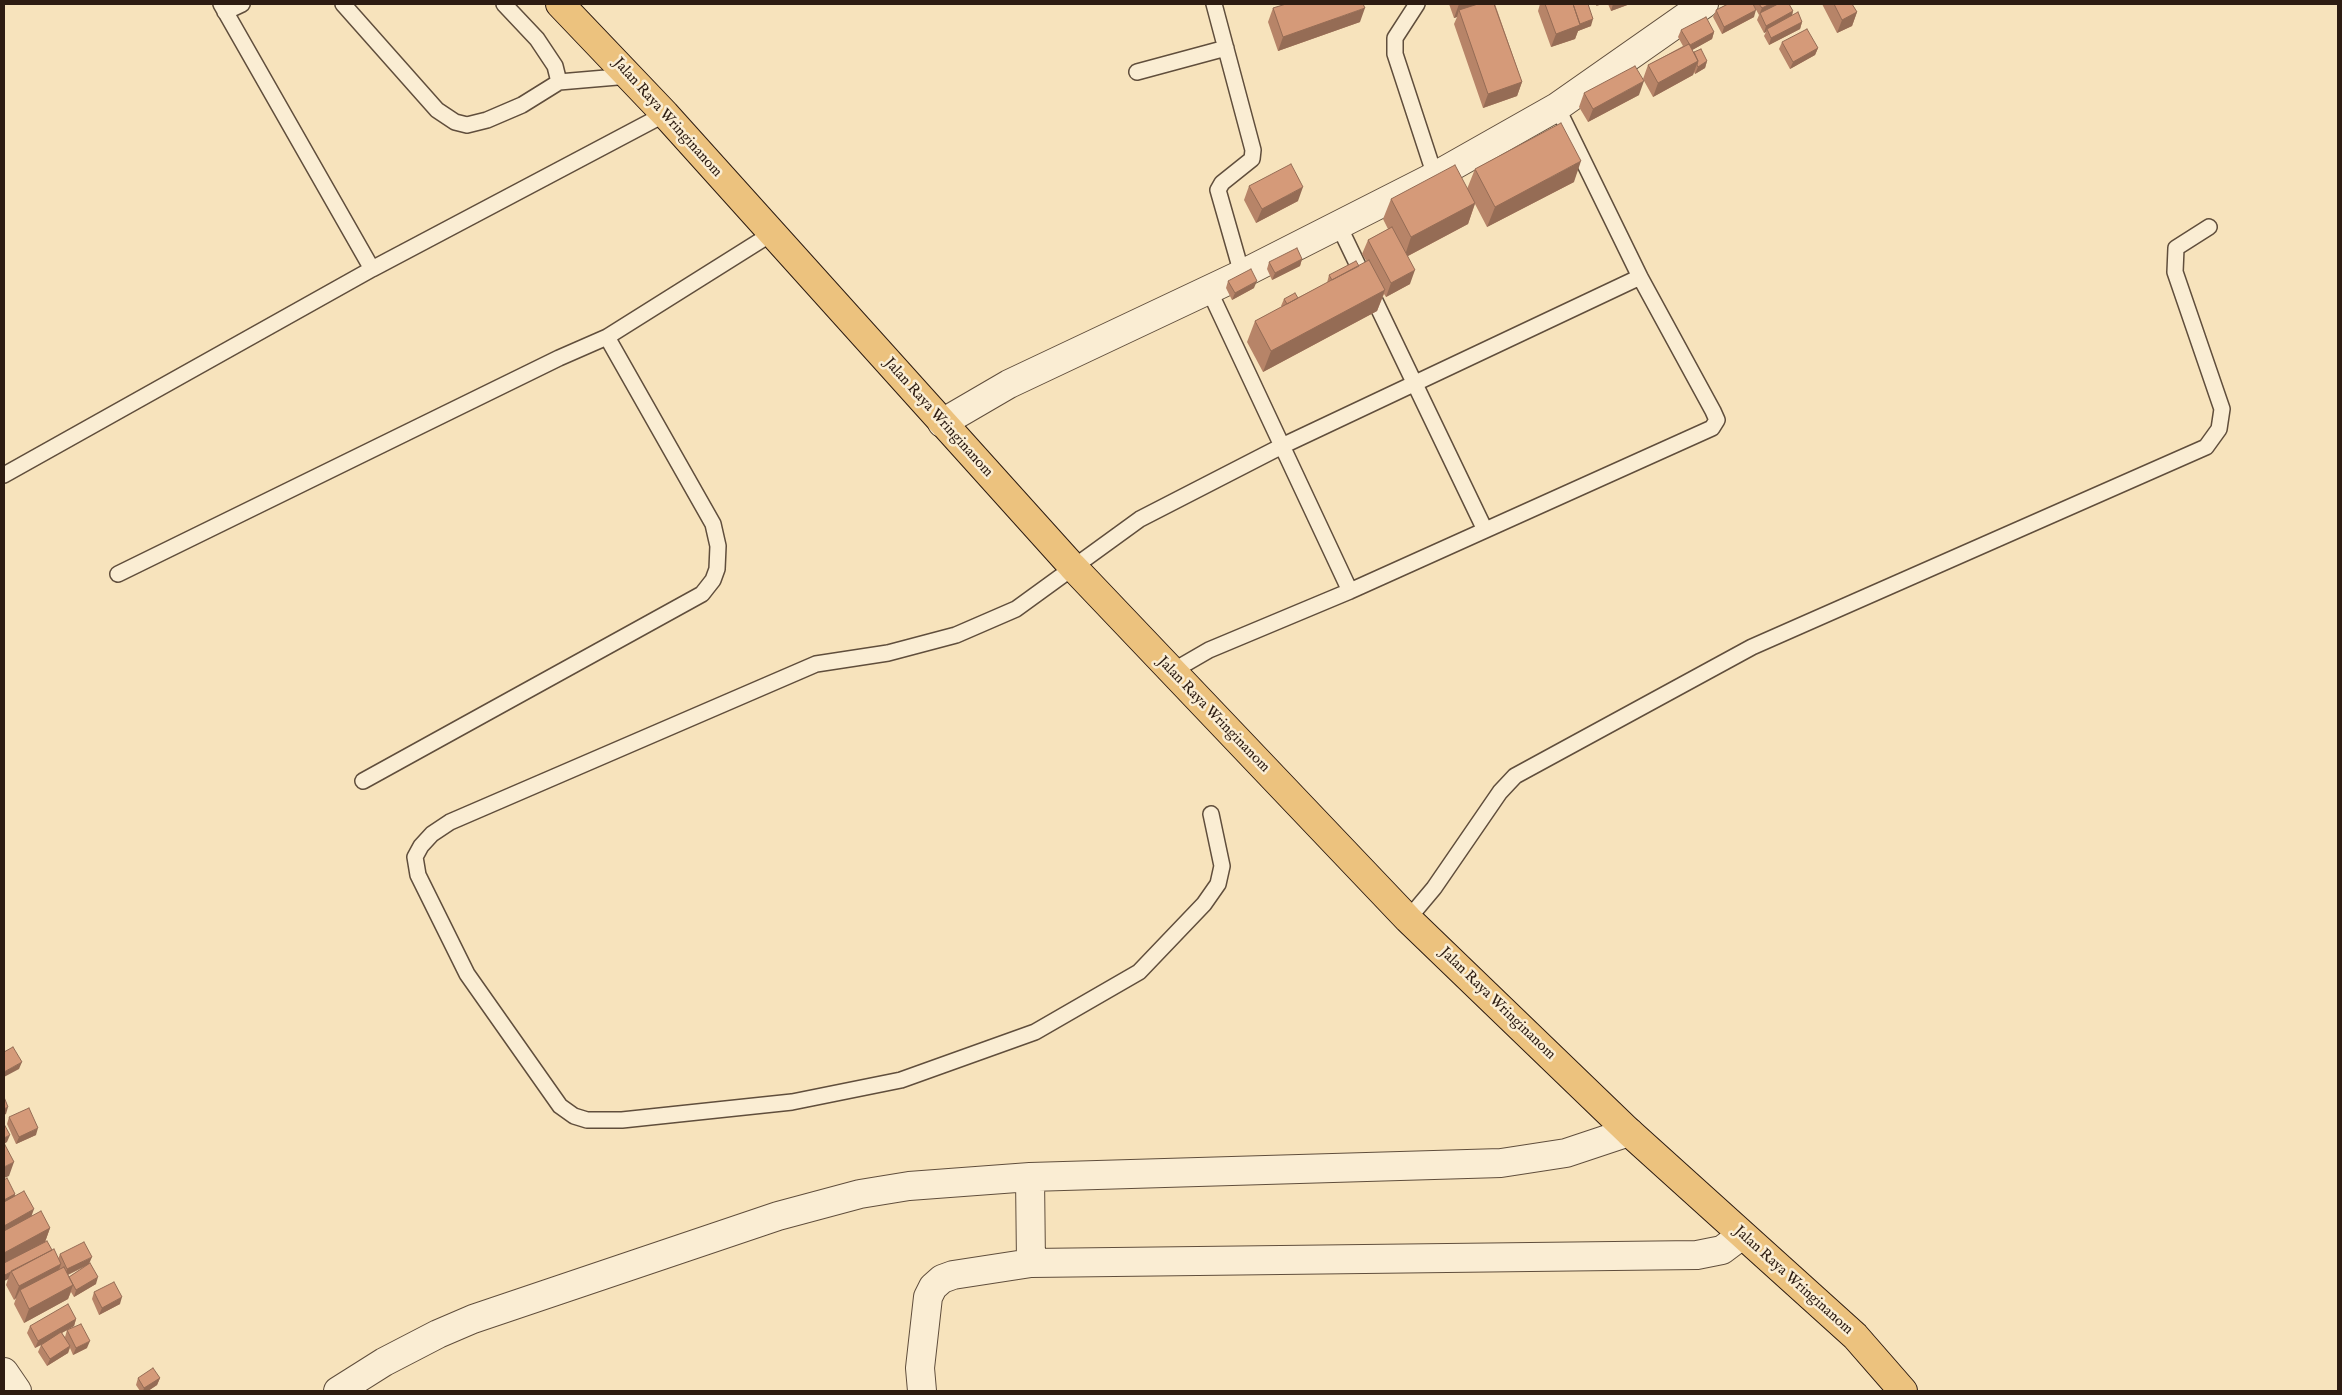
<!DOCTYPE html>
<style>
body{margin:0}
#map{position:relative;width:2342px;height:1395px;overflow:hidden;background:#f7e3bc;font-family:"IM FELL English",serif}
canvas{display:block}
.frame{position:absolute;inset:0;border:5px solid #2d1c12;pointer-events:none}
</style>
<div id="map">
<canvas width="2342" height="1395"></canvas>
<div class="frame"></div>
</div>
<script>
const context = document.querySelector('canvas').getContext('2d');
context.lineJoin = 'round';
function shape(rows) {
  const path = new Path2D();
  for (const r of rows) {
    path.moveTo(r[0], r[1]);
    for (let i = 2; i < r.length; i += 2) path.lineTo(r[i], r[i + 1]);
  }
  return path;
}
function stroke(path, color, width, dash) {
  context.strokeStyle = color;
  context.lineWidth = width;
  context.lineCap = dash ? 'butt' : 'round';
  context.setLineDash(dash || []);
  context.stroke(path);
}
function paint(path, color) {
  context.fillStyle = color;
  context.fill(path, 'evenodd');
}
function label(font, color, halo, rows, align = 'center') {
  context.font = font + ' "IM FELL English",serif';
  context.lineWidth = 5;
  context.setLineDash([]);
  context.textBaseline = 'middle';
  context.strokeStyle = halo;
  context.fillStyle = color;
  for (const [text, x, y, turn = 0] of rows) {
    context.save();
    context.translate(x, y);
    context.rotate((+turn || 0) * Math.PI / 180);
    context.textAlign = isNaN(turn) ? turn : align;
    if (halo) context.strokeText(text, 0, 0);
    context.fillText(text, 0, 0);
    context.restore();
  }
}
const service = shape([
 [221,4,372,269],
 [343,4,437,110,455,122,467,125,487,120,522,105,559,82,629,76],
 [504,4,537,39,555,66,559,82],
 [1214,4,1253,150,1252,159,1222,183,1218,190,1242,274],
 [1417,4,1395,38,1395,54,1435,176],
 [225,12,242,4],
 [1137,72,1226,48],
 [1339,226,1485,530],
 [1209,290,1350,591],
 [4,475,372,269,665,114],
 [118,574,559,358,607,337,771,234],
 [1171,672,1209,650,1350,591,1712,428,1717,420,1713,411,1640,277,1557,107],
 [363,781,702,594,713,580,717,569,718,546,713,524,607,337],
 [1211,814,1222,866,1218,884,1204,904,1139,972,1035,1032,901,1080,792,1102,622,1120,587,1120,574,1116,560,1106,467,974,418,875,415,857,421,846,432,834,450,822,816,664,888,653,956,635,1016,609,1140,519,1282,446,1640,277],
 [1408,919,1434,888,1500,792,1515,776,1752,647,2206,447,2219,429,2222,409,2175,272,2176,248,2209,227]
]);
const minor = shape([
 [942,423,1009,384,1242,274,1435,176,1557,107,1704,4],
 [1030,1177,1031,1263],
 [4,1372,17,1391],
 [338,1391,384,1362,438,1334,473,1319,778,1216,860,1194,909,1186,1030,1177,1501,1163,1566,1153,1629,1132],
 [922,1391,920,1368,928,1297,933,1287,942,1279,953,1275,1031,1263,1697,1255,1722,1250,1742,1235]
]);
const primary = shape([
 [560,4,665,114,1072,566,1408,919,1629,1132,1855,1336,1903,1391]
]);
stroke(service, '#604e3c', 18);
stroke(minor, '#604e3c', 30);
stroke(primary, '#2d1c12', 30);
stroke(service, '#faedd3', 15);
stroke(minor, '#faedd3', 28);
stroke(primary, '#ecc27e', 28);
paint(shape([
 [1449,4,1495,4,1522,82,1517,96,1483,108,1454,24,1457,17,1454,18],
 [1540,4,1588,4,1591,26,1578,31,1575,39,1551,47,1538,11],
 [1608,4,1630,4,1611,11],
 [1728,4,1789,4,1793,11,1792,16,1802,22,1800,29,1769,45,1764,36,1766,32,1764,33,1757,20,1759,15,1754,6,1754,17,1722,34,1713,17,1716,10],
 [1822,4,1852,4,1857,12,1852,26,1837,33],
 [1273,8,1360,22,1278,51,1268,22],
 [1681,30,1714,32,1712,39,1692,50,1694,52,1707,61,1705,68,1695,74,1694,72,1693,75,1653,97,1643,79,1648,65,1683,46,1678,37],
 [1782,42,1818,48,1815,55,1790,69,1779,49],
 [1584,93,1639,95,1588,122,1579,107],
 [1475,169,1574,182,1487,227,1475,204,1468,224,1408,256,1410,284,1386,297,1384,294,1377,311,1263,372,1247,342,1255,321,1282,307,1281,306,1284,299,1297,298,1327,283,1329,275,1359,266,1367,262,1362,254,1368,240,1388,229,1383,219,1391,199,1467,189],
 [1249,186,1298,201,1256,223,1244,200],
 [1302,259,1300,266,1272,280,1267,269,1269,262],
 [1228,281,1254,288,1232,300,1226,288],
 [9,1117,36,1135,16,1144,7,1124],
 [4,1180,15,1194,15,1196,32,1216,50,1228,45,1242,58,1259,60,1254,89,1264,96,1284,74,1297,71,1292,68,1299,24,1323,14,1304,16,1298,14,1300,6,1285,8,1279,4,1281],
 [86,1266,69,1277,68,1275],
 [94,1292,120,1304,99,1315,92,1299],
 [76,1319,74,1326,62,1333,65,1337,67,1330,87,1348,73,1355,70,1348,68,1353,47,1366,38,1352,41,1345,45,1343,35,1348,27,1333,30,1326],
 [138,1378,160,1378,157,1385,148,1391,140,1391,136,1385]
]), '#b78468');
paint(shape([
 [1459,4,1495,4,1459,10,1457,17,1454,18],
 [1597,4,1603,4,1596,6],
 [1613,4,1630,4,1611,11],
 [1770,4,1780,4,1760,13,1762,8],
 [1365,8,1360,22,1278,51,1283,37],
 [1756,10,1754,17,1722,34,1724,27],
 [1793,11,1791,18,1767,29,1766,32,1764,33,1766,26],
 [1857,12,1852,26,1837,33,1842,20],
 [1593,19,1591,26,1578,31,1575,39,1551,47,1556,34],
 [1802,22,1800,29,1769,45,1771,38],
 [1714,32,1712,39,1687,53,1689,46],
 [1818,48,1815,55,1790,69,1793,62],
 [1698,61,1693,75,1653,97,1658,83],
 [1707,61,1705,68,1695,74,1698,67],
 [1644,81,1639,95,1588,122,1593,109],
 [1522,82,1517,96,1483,108,1488,94],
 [1581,161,1574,182,1487,227,1495,207],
 [1303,187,1298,201,1256,223,1262,209],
 [1475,203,1468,224,1404,258,1411,237],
 [1302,259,1300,266,1272,280,1275,273],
 [1415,270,1410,284,1386,297,1391,283],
 [1257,281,1254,288,1232,300,1235,293],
 [1385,290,1377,311,1263,372,1271,351],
 [22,1062,19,1069,4,1077,4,1072],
 [8,1107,6,1114,4,1115,4,1109],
 [38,1128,36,1135,16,1144,19,1137],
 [10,1135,7,1142,4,1144,4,1138],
 [14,1162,9,1176,4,1178,4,1167],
 [15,1194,13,1201,4,1206,4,1200],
 [34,1209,29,1223,4,1237,4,1226],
 [50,1228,45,1242,4,1264,4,1253],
 [92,1257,89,1264,65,1276,67,1269],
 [61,1264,56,1278,20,1290,16,1298,14,1300,19,1286],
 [11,1272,8,1279,4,1281,5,1275],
 [98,1277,96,1284,74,1297,76,1290],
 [73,1285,68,1299,24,1323,29,1309],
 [122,1297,120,1304,99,1315,102,1308],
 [76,1319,74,1326,35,1348,38,1341],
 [90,1341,87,1348,73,1355,76,1348],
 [70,1346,68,1353,47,1366,50,1359],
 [160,1378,157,1385,148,1391,143,1391,144,1388]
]), '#956c55');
const building = shape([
 [1286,4,1363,4,1365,8,1283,37,1273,8,1286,4],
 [1478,4,1494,4,1522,82,1488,94,1459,10,1478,4],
 [1545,4,1573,4,1580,25,1556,34,1545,4],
 [1573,4,1588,4,1593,19,1580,24,1573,4],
 [1728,4,1753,4,1756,10,1724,27,1716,10,1728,4],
 [1759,4,1770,4,1762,8,1759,4],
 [1778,4,1789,4,1793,11,1766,26,1760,13,1778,4],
 [1834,4,1852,4,1857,12,1842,20,1834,4],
 [1798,12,1802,22,1771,38,1767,29,1798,12],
 [1706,17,1714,32,1690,45,1681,30,1706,17],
 [1807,29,1818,48,1793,62,1782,42,1807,29],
 [1689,44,1698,61,1658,83,1648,65,1689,44],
 [1701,49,1707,61,1698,67,1697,65,1698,61,1694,52,1701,49],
 [1635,66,1644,81,1593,109,1584,93,1635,66],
 [1561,123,1581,161,1495,207,1475,169,1561,123],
 [1291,164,1303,187,1262,209,1249,186,1291,164],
 [1455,165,1475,203,1411,237,1391,199,1455,165],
 [1392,227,1415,270,1391,283,1368,240,1392,227],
 [1297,248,1302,259,1275,273,1269,262,1297,248],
 [1369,260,1385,290,1271,351,1255,321,1369,260],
 [1356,261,1359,266,1332,280,1329,275,1356,261],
 [1251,269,1257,281,1235,293,1228,281,1251,269],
 [1295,293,1298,298,1287,304,1284,299,1295,293],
 [13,1047,22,1062,4,1072,4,1052,13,1047],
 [4,1097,8,1107,4,1109,4,1097],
 [29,1108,38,1128,19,1137,9,1117,29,1108],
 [4,1124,10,1135,4,1138,4,1124],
 [5,1145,14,1162,4,1167,4,1146,5,1145],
 [7,1178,15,1194,4,1200,4,1180,7,1178],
 [24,1191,34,1209,4,1226,4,1202,24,1191],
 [41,1211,50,1228,4,1253,4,1231,41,1211],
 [47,1241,52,1250,5,1275,4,1273,4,1263,47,1241],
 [84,1242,92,1257,67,1269,60,1254,84,1242],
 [54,1249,61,1264,19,1286,11,1271,54,1249],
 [90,1263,98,1277,76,1290,69,1277,90,1263],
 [64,1267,73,1285,29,1309,20,1290,64,1267],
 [114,1282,122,1297,102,1308,94,1292,114,1282],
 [68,1304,76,1319,38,1341,30,1326,68,1304],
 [81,1324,90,1341,76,1348,67,1330,81,1324],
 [61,1332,70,1346,50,1359,41,1345,61,1332],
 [153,1368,160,1378,144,1388,138,1378,153,1368]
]);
paint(building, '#d59a79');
stroke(building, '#956c55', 1);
label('15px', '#2d1c12', '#faedd3', [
 ["Jalan Raya Wringinanom",667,118,48],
 ["Jalan Raya Wringinanom",938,418,48],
 ["Jalan Raya Wringinanom",1213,715,46],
 ["Jalan Raya Wringinanom",1497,1004,44],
 ["Jalan Raya Wringinanom",1793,1281,42]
]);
</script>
